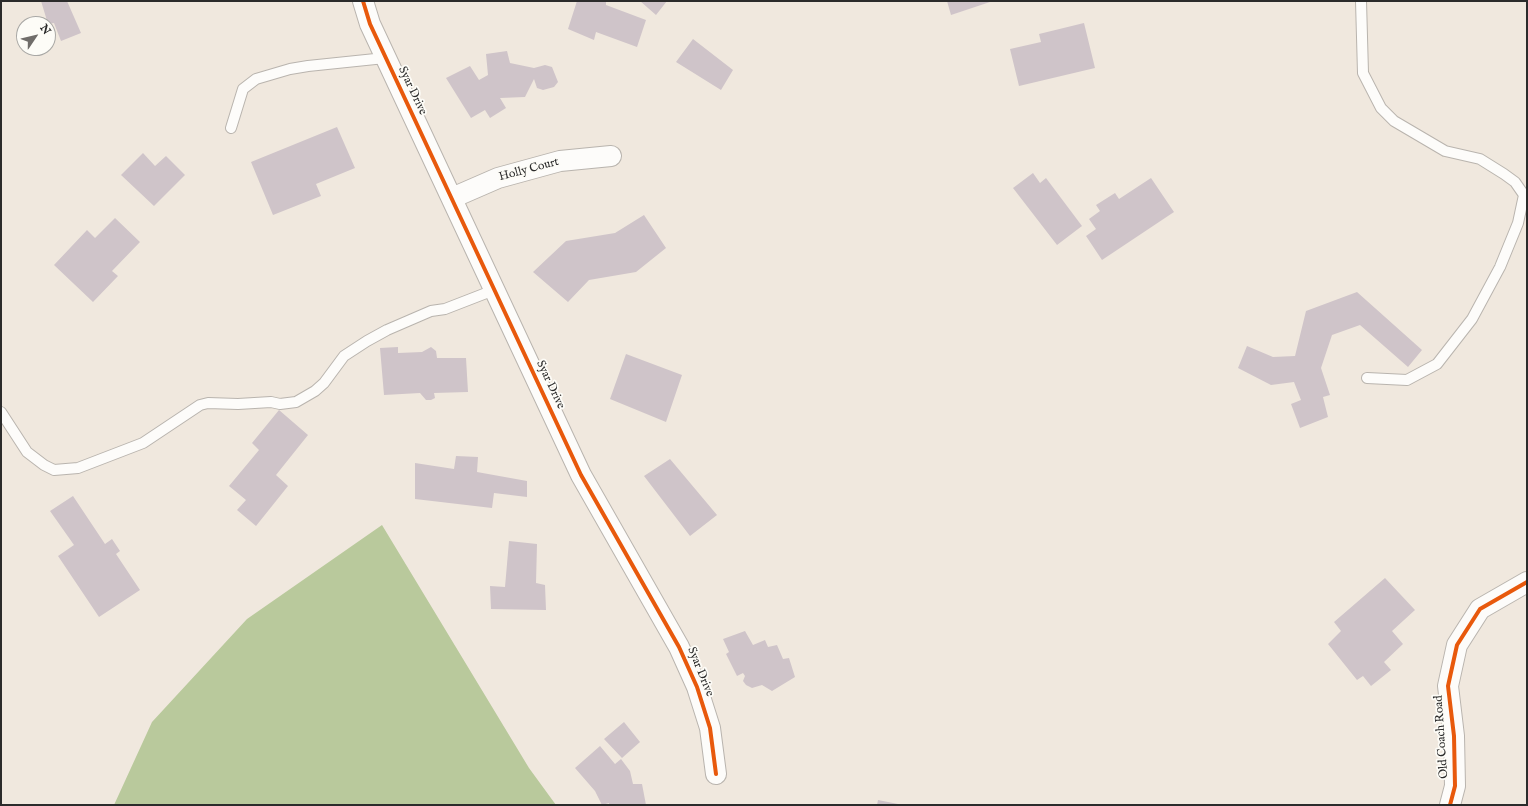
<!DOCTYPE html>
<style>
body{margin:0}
#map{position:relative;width:1528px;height:806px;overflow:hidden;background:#f0e8de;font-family:"IM FELL English",serif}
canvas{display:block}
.frame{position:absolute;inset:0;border:2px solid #2b2b2b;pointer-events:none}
.north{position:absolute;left:16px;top:16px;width:40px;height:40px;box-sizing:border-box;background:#fdfcf7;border:1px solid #a9a8a5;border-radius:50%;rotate:55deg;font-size:11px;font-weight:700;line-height:16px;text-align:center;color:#2b2b2b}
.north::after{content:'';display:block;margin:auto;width:14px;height:18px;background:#706d6a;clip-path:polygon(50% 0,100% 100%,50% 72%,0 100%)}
</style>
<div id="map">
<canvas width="1528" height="806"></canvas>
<div class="frame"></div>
<div class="north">N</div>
</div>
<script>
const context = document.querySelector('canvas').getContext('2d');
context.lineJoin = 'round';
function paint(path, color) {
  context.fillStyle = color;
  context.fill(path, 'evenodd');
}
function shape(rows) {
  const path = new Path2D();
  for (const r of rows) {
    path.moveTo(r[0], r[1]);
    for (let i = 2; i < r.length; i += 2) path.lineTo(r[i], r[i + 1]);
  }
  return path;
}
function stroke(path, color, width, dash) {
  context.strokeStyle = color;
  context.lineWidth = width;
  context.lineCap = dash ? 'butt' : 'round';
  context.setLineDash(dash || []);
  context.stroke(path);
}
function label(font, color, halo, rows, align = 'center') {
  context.font = font + ' "IM FELL English",serif';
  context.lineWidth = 3.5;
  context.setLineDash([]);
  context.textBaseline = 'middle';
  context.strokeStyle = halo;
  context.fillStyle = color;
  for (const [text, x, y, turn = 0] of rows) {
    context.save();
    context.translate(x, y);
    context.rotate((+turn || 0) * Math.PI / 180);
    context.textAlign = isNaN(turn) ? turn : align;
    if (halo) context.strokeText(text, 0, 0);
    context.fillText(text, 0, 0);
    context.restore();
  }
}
paint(shape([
 [382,525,529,768,556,805,114,805,152,722,247,619]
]), '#b9c99c');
paint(shape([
 [41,1,67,1,81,33,61,41,54,23,48,24],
 [577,1,606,1,606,5,646,20,637,47,596,32,594,40,568,29],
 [640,1,667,1,656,15],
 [947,1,993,1,951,15],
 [1084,23,1095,68,1019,86,1010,49,1041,42,1039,34],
 [693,39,733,70,721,90,676,62],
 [507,51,510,63,534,68,545,65,552,67,558,82,554,87,543,90,537,88,534,79,525,97,500,98,506,108,490,118,485,110,471,118,446,78,470,66,479,80,488,75,486,54],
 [337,127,355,168,316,184,321,196,273,215,251,162],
 [143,153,155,166,166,156,185,175,154,206,121,175],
 [1033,173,1040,183,1046,178,1082,226,1057,245,1013,188],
 [1151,178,1174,212,1102,260,1086,236,1096,229,1089,219,1100,211,1096,205,1115,193,1119,199],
 [644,215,666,248,636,272,589,280,568,302,533,272,566,241,615,233],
 [115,218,140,242,112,271,118,276,93,302,54,265,87,230,95,238],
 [1357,292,1422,350,1408,367,1360,325,1332,335,1321,368,1330,395,1323,397,1328,417,1300,428,1291,404,1301,400,1294,382,1271,385,1238,368,1247,346,1273,357,1295,356,1306,311],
 [398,347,398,353,422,352,431,347,436,351,437,358,466,358,468,392,434,393,435,398,431,400,426,400,420,393,384,395,380,348],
 [626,354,682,375,666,422,610,399],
 [279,410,308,435,276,475,288,486,256,526,237,510,246,500,229,486,259,450,252,443],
 [456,456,478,457,477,472,527,481,527,497,494,493,492,508,415,499,415,463,454,469],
 [670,459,717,515,690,536,644,476],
 [73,496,105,544,112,539,120,551,116,554,140,590,99,617,58,556,74,545,50,511],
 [509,541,537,544,536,583,545,585,546,610,491,609,490,586,505,587],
 [1385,578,1415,610,1392,631,1403,644,1384,662,1391,670,1371,686,1363,676,1357,680,1328,644,1341,631,1334,622],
 [745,631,753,645,765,640,768,647,777,645,783,659,789,658,795,677,772,691,762,685,752,688,746,685,743,681,745,676,743,673,737,676,726,654,729,652,723,639],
 [624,722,640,742,622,758,604,739],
 [600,746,615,764,621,759,630,771,633,784,642,784,646,805,609,805,609,803,602,805,595,791,575,768],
 [878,800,898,804,898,805,877,805]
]), '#cfc4c9');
const service = shape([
 [1361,1,1363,73,1381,108,1394,121,1445,151,1480,159,1504,174,1515,182,1524,195,1518,223,1500,267,1472,319,1437,364,1407,380,1367,378],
 [231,128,243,89,256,79,290,69,308,66,385,58],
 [1,412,27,452,44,465,54,470,78,468,143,443,200,405,208,403,238,404,271,402,280,404,296,402,315,391,324,383,344,356,367,341,387,330,431,311,445,309,494,290]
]);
const minor = shape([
 [363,1,370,24,581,475,679,647,697,687,710,728,716,774],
 [452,198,498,178,560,161,611,156],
 [1450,805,1455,786,1454,736,1448,686,1457,645,1480,609,1527,582]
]);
stroke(service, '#b9b4ae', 12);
stroke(minor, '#b9b4ae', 22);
stroke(service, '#fdfcfa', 10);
stroke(minor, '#fdfcfa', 20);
stroke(shape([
 [363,1,370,24,581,475,679,647,697,687,710,728,716,774],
 [1450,805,1455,786,1454,736,1448,686,1457,645,1480,609,1527,582]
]), '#e8590c', 4);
label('12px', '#2b2b2b', '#fdfcf7', [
 ["Syar Drive",412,91,65],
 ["Holly Court",529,170,-15],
 ["Syar Drive",550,385,65],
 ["Syar Drive",700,672,68],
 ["Old Coach Road",1442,737,-94]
]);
</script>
